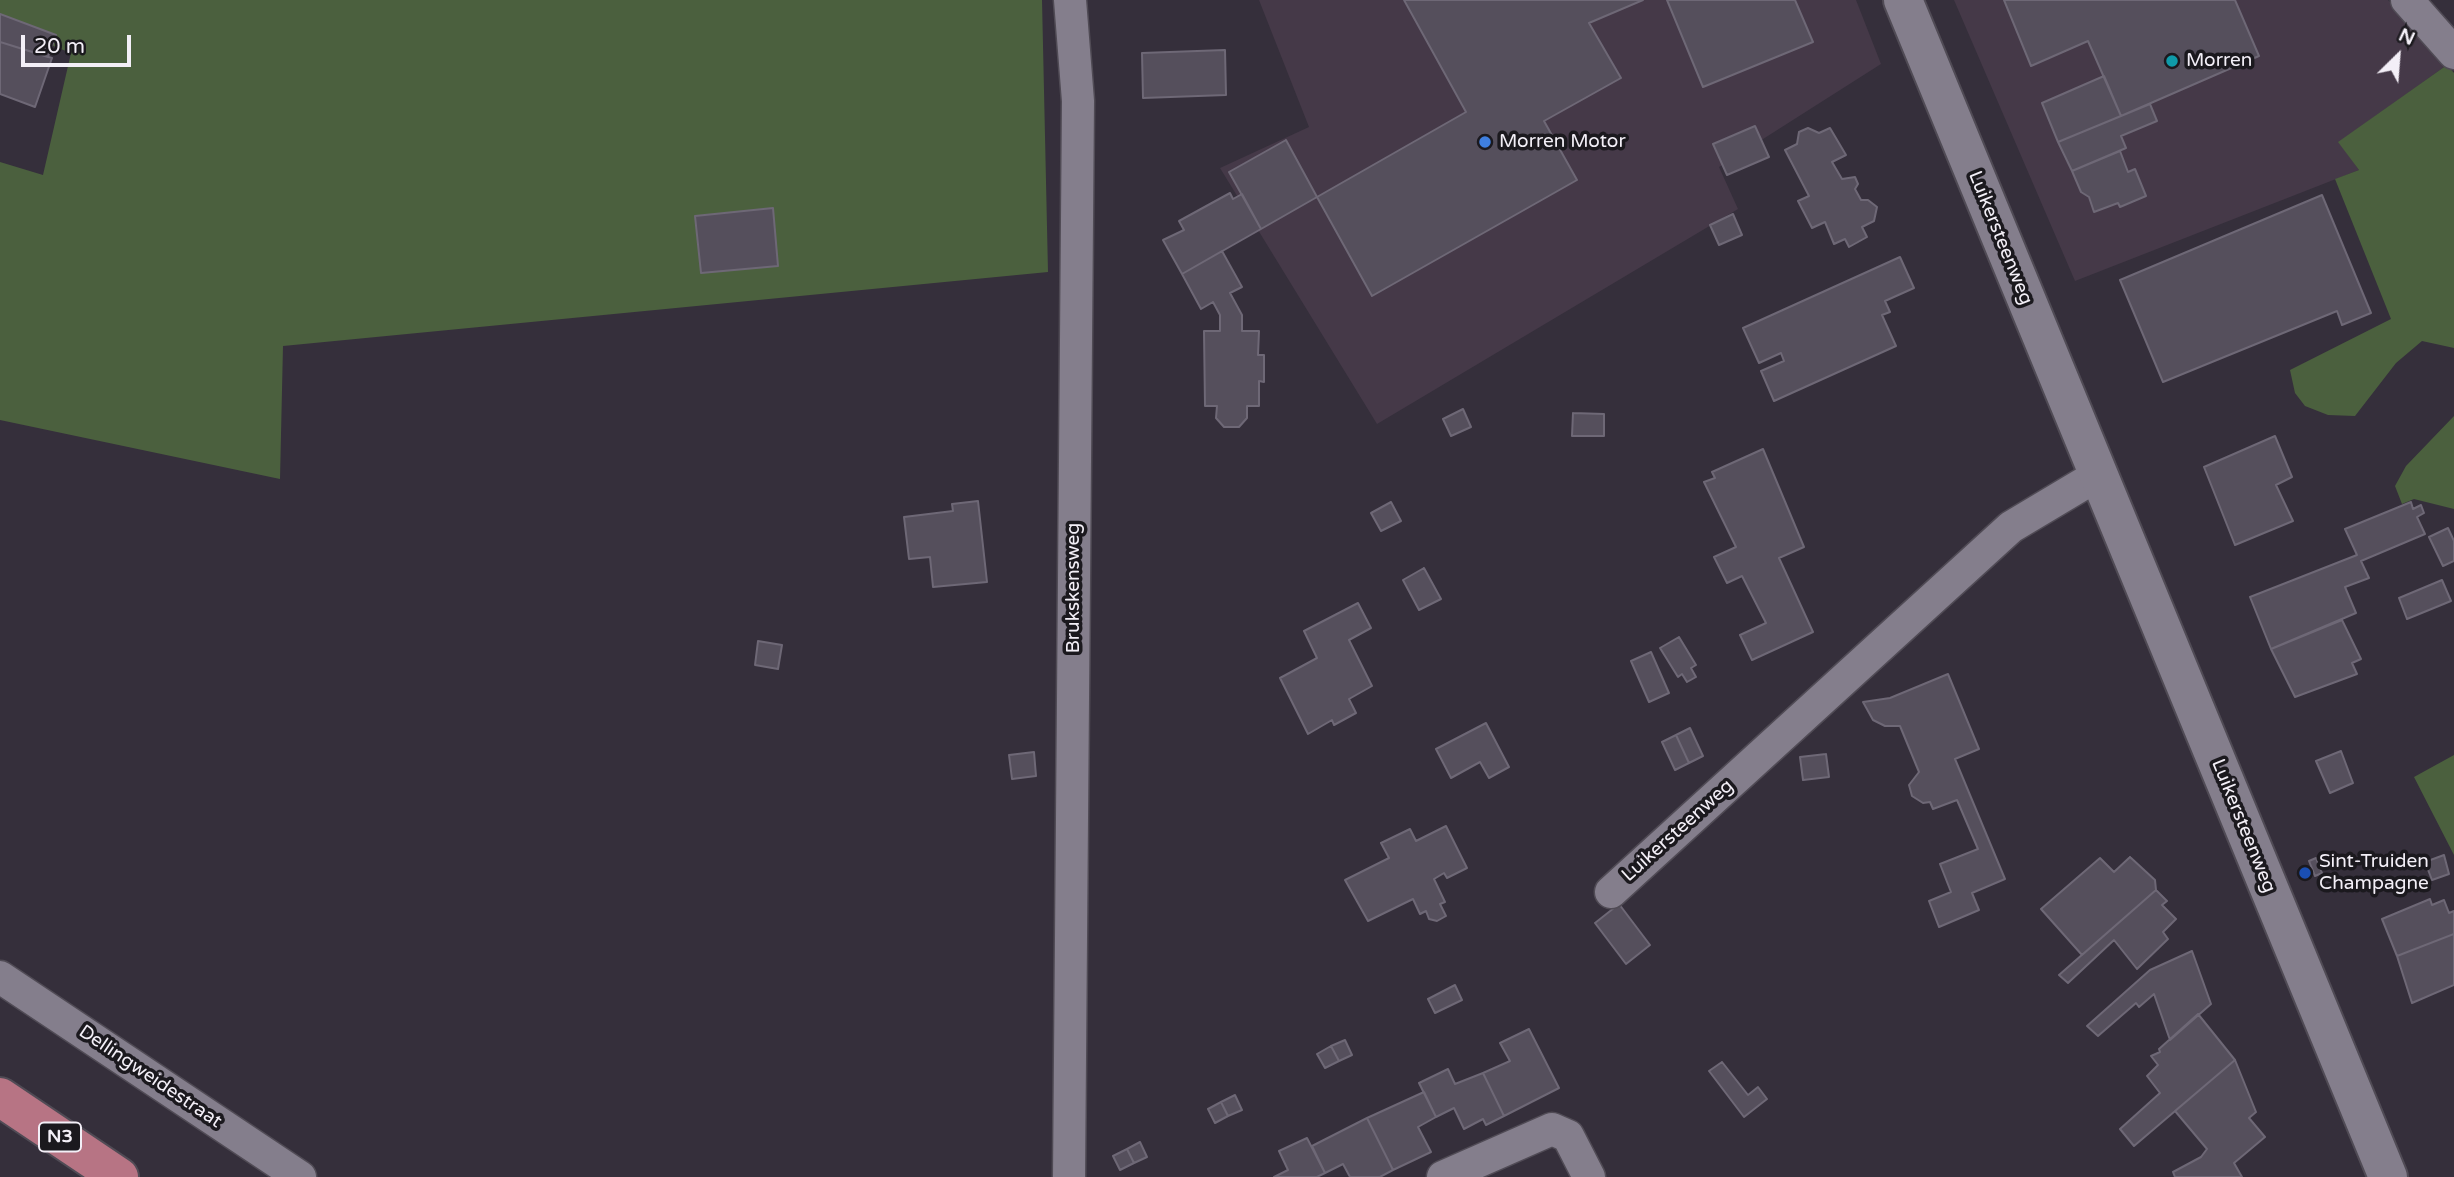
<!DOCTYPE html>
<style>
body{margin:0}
#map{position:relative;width:2454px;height:1177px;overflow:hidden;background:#352f3b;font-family:"Varela Round",sans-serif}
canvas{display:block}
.north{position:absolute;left:2363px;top:21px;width:70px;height:70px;-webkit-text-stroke:5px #1b191e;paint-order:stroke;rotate:25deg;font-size:19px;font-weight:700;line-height:28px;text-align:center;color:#f3eff7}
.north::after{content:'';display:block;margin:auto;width:24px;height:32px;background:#f3eff7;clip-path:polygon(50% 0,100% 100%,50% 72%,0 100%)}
.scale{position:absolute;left:21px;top:35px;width:110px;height:32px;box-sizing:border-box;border:4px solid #f3eff7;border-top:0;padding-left:9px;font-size:21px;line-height:24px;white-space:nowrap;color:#f3eff7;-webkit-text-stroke:5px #1b191e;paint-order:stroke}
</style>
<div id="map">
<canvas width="2454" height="1177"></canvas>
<div class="north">N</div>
<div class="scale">20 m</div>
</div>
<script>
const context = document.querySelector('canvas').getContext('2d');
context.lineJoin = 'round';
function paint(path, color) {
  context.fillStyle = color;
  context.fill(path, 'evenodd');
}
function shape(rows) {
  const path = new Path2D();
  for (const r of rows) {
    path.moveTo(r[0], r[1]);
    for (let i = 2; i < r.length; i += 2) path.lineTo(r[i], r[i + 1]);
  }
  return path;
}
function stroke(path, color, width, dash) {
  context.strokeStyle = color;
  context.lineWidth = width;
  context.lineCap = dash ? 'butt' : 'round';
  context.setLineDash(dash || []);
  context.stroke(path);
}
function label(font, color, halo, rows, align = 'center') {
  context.font = font + ' "Varela Round",sans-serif';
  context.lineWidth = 7;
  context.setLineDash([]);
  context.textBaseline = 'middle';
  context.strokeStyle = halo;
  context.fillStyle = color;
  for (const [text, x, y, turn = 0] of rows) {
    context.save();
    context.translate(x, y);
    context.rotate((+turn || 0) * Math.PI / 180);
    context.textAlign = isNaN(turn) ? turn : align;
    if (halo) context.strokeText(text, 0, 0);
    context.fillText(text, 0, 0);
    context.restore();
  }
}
paint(shape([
 [1259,0,1856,0,1881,64,1719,167,1738,209,1377,424,1220,168,1309,127],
 [1954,0,2388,0,2447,65,2339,142,2359,170,2075,281]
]), '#453948');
paint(shape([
 [0,0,1042,0,1048,272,283,346,280,479,0,420,0,162,43,175,71,53,0,25],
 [2447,65,2454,73,2454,348,2422,341,2396,363,2355,416,2328,415,2305,406,2295,393,2290,370,2391,319,2335,179,2359,170,2338,142],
 [2454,416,2454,509,2414,499,2402,504,2395,486,2406,466],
 [2454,755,2454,855,2414,777]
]), '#4b603e');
const building = shape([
 [1404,0,1643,0,1589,23,1621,78,1544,121,1577,180,1372,296,1317,197,1466,112,1404,0],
 [1667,0,1795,0,1813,42,1703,87,1667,0],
 [2004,0,2235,0,2259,56,2121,116,2088,41,2031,66,2004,0],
 [0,14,56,35,48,57,0,42,0,14],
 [0,42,52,58,35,107,0,94,0,42],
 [1225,50,1226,95,1143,98,1142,53,1225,50],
 [2104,76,2121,116,2058,142,2042,103,2104,76],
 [2150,104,2157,121,2121,136,2126,148,2072,171,2058,142,2150,104],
 [1755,126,1769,157,1727,175,1713,144,1755,126],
 [1808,128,1819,133,1830,128,1846,155,1832,162,1842,179,1855,177,1858,184,1855,189,1861,200,1868,200,1877,207,1874,221,1862,227,1867,237,1849,247,1845,239,1834,244,1825,222,1812,228,1798,201,1809,196,1785,150,1797,144,1799,132,1808,128],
 [1286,140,1317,197,1261,229,1229,172,1286,140],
 [2120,151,2128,172,2135,169,2146,196,2120,207,2118,203,2094,212,2089,197,2081,192,2072,171,2120,151],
 [1230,193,1233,199,1242,194,1261,229,1182,274,1163,240,1184,230,1179,221,1230,193],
 [2322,195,2371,313,2342,325,2337,311,2163,382,2120,280,2322,195],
 [773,208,778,266,701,273,695,216,773,208],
 [1733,214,1742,235,1719,245,1710,225,1733,214],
 [1222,251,1242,287,1230,293,1242,315,1242,331,1259,331,1258,355,1264,355,1264,382,1259,381,1259,406,1247,406,1247,418,1239,427,1224,427,1216,418,1217,406,1205,406,1204,331,1220,331,1220,315,1213,302,1201,309,1182,274,1222,251],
 [1900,257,1914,288,1885,301,1890,312,1882,315,1896,346,1774,401,1761,371,1784,361,1781,353,1759,363,1743,328,1900,257],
 [1463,409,1471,427,1451,436,1443,419,1463,409],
 [1573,413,1604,414,1604,436,1572,436,1573,413],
 [2275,436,2292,477,2276,485,2293,521,2235,545,2204,467,2275,436],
 [1763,449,1804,547,1779,558,1813,632,1752,660,1740,635,1766,623,1742,576,1727,583,1714,557,1736,547,1704,482,1715,478,1712,472,1763,449],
 [978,501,987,582,933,587,930,557,909,559,904,517,953,511,952,504,978,501],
 [1391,502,1401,521,1381,531,1371,513,1391,502],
 [2411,502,2413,509,2421,505,2424,513,2417,517,2425,534,2361,561,2369,578,2345,587,2356,613,2271,649,2250,597,2357,555,2345,529,2411,502],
 [2448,528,2454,541,2454,561,2443,566,2429,537,2448,528],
 [1424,568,1441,599,1419,610,1403,580,1424,568],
 [2442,580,2451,601,2407,619,2399,598,2442,580],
 [1358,603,1371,628,1349,640,1372,686,1349,699,1356,713,1334,725,1332,720,1308,734,1280,678,1317,658,1304,631,1358,603],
 [2342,620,2361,659,2352,663,2357,674,2295,697,2271,649,2342,620],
 [1679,637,1696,665,1691,668,1696,677,1687,682,1682,674,1678,677,1660,648,1679,637],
 [758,641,782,645,778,669,755,665,758,641],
 [1651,652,1669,693,1649,702,1631,661,1651,652],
 [1948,674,1979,749,1955,759,2005,879,1972,893,1979,910,1939,927,1929,901,1951,892,1940,864,1978,849,1957,800,1933,809,1930,802,1923,803,1912,796,1909,785,1919,772,1900,726,1885,726,1873,720,1863,702,1890,698,1948,674],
 [1486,723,1509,767,1489,778,1480,762,1451,778,1436,749,1486,723],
 [1690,728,1703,756,1689,763,1676,735,1690,728],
 [1676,735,1689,763,1675,770,1662,742,1676,735],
 [2341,751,2353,783,2330,793,2316,761,2341,751],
 [1034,752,1036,776,1012,779,1009,755,1034,752],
 [1826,754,1829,777,1803,780,1800,757,1826,754],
 [1446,826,1467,868,1447,878,1444,873,1434,879,1445,902,1440,904,1446,916,1437,921,1429,919,1426,911,1420,914,1413,899,1368,921,1345,880,1389,858,1381,843,1410,829,1416,841,1446,826],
 [2444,855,2449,874,2432,880,2425,862,2444,855],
 [2130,857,2155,880,2156,890,2082,955,2041,909,2100,858,2114,872,2130,857],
 [2316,858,2322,873,2315,876,2309,861,2316,858],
 [2156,890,2167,901,2162,905,2176,919,2163,932,2168,939,2137,969,2114,940,2068,983,2059,975,2156,890],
 [2430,899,2432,905,2444,900,2449,913,2454,911,2454,934,2397,956,2382,919,2430,899],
 [1619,904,1650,945,1626,964,1595,923,1619,904],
 [2454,934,2454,985,2412,1003,2397,956,2454,934],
 [2192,951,2211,1004,2170,1040,2154,994,2139,1007,2136,1003,2098,1036,2087,1026,2150,970,2192,951],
 [1455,985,1462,1000,1435,1013,1428,999,1455,985],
 [2198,1014,2235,1060,2134,1146,2120,1129,2160,1093,2147,1076,2158,1065,2151,1056,2160,1052,2159,1049,2198,1014],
 [1529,1029,1559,1088,1504,1116,1483,1073,1510,1061,1500,1043,1529,1029],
 [1345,1040,1352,1055,1339,1061,1331,1046,1345,1040],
 [1331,1046,1339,1061,1325,1068,1317,1054,1331,1046],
 [2235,1060,2256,1112,2249,1118,2265,1137,2234,1163,2242,1177,2175,1177,2173,1172,2201,1157,2207,1149,2175,1111,2235,1060],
 [1722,1062,1748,1095,1758,1087,1767,1099,1744,1117,1709,1071,1722,1062],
 [1448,1069,1455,1084,1483,1073,1504,1116,1486,1125,1483,1119,1464,1129,1454,1108,1436,1117,1419,1083,1448,1069],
 [1424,1092,1436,1117,1418,1127,1431,1152,1393,1170,1367,1118,1424,1092],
 [1235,1095,1242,1110,1228,1116,1221,1102,1235,1095],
 [1221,1102,1228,1116,1215,1123,1208,1109,1221,1102],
 [1367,1118,1393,1170,1380,1177,1350,1177,1343,1164,1325,1173,1312,1146,1367,1118],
 [1307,1138,1325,1173,1317,1177,1274,1177,1288,1170,1279,1151,1307,1138],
 [1140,1142,1147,1157,1134,1163,1127,1149,1140,1142],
 [1127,1149,1134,1163,1120,1170,1113,1156,1127,1149]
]);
paint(building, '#554f5c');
stroke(building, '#6e6876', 2);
const street = shape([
 [2407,0,2454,53],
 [1611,892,2011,527,2098,475],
 [0,977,300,1177],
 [1069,1177,1078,101,1070,0],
 [1443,1177,1552,1129,1568,1136,1589,1177]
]);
const secondary = shape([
 [1903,0,2388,1177]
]);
const primary = shape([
 [0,1097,119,1177]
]);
stroke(street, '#504b55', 35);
stroke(secondary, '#504b55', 42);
stroke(primary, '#504b55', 42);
stroke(street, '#847e8c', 32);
stroke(secondary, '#847e8c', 38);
stroke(primary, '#b77484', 38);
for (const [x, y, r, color] of [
 [2172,61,7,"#0f9aa8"],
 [1485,142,7,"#3f7fe0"],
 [2305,873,7,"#1a4fb4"]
]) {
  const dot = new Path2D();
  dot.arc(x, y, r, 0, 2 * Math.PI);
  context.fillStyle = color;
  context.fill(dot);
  stroke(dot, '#1b191e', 2.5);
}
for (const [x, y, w] of [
 [60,1137,42]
]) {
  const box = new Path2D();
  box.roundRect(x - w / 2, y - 14.5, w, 29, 5);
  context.fillStyle = '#1b191e';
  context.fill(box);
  stroke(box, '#f3eff7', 2);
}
label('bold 18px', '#f3eff7', null, [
 ["N3",60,1137]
]);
label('19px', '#f3eff7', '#1b191e', [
 ["Morren",2186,61],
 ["Morren Motor",1499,142],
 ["Sint-Truiden",2319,862],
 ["Champagne",2319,884]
], 'left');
label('19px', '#f3eff7', '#1b191e', [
 ["Luikersteenweg",2000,238,68],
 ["Brukskensweg",1074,588,-90],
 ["Luikersteenweg",2243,826,68],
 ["Luikersteenweg",1678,831,-42],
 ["Dellingweidestraat",150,1077,34]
]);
</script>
